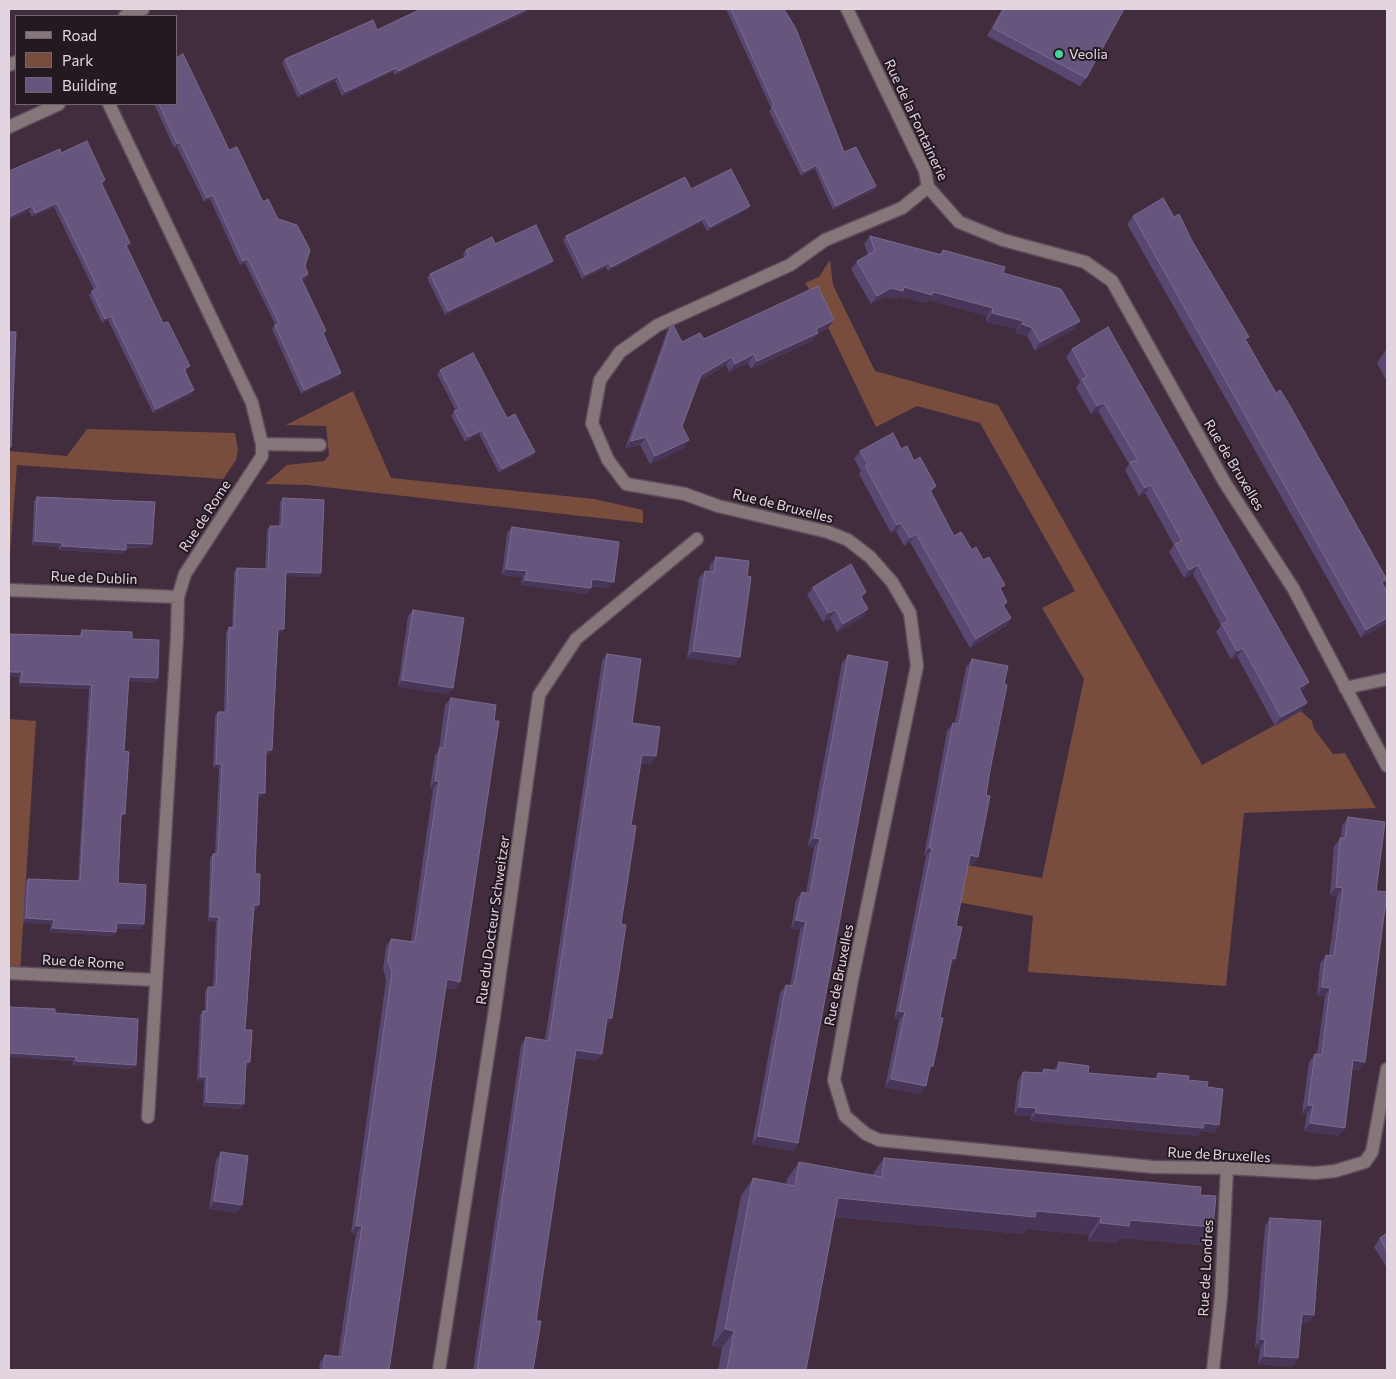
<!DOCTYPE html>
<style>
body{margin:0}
#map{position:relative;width:1396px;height:1379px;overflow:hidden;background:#422d3e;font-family:Commissioner,sans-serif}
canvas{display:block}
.frame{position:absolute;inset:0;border:10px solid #e3d5e0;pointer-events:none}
.legend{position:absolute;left:15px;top:15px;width:162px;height:90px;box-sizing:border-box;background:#231921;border:1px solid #70646d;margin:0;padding:6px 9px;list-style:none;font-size:15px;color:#e3d5e0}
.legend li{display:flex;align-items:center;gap:10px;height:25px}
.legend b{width:25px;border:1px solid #70646d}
</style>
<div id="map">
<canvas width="1396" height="1379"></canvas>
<div class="frame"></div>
<ul class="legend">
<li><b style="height:6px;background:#857679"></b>Road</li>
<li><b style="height:14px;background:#784d3e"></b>Park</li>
<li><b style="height:14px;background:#66567d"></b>Building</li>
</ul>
</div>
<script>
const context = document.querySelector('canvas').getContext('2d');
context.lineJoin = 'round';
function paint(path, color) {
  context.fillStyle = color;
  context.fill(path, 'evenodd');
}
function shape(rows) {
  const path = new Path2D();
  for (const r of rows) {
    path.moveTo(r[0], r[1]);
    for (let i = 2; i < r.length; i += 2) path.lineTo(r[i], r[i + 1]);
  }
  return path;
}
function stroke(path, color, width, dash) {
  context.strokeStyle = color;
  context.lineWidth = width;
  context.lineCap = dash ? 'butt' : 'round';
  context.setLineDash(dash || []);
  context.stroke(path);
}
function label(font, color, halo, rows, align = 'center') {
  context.font = font + ' Commissioner,sans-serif';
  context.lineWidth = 4;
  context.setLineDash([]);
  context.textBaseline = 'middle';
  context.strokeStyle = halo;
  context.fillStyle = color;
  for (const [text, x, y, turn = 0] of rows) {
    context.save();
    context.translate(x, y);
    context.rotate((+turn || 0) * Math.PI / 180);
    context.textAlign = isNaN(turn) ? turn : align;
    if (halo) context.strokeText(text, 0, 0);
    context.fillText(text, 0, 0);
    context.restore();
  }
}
paint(shape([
 [830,260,833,285,875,371,998,405,1202,765,1301,711,1312,721,1314,729,1333,754,1345,753,1376,808,1244,813,1226,986,1028,972,1033,916,919,895,926,858,1042,878,1084,679,1042,608,1075,591,980,423,917,406,876,427,812,294,805,283,819,277],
 [353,391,391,478,594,499,643,510,643,523,307,485,265,484,287,465,324,461,329,455,326,426,286,425],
 [87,429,235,433,238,450,236,460,223,479,17,465,9,566,9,451,67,456],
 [9,719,36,721,20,974,9,973]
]), '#784d3e');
const minor = shape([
 [847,9,925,171,928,187,959,222,1003,240,1085,262,1112,281,1225,483,1293,588,1387,766],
 [125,16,143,9],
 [9,65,16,62],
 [109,104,252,403,262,444,262,456,185,574,178,597,177,637,148,1117],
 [9,127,59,104],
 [928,187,902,208,825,240,790,265,658,325,620,352,600,380,592,423,608,460,626,484,685,494,718,506,828,532,848,540,870,557,892,582,910,613,917,666,852,980,834,1080,845,1116,866,1134,879,1140,1153,1167,1227,1168,1315,1173,1335,1171,1365,1162,1372,1152,1387,1069],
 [262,444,320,445],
 [9,590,178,597],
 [1345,688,1387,679],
 [9,973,156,980],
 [439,1370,494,1016,539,695,576,639,697,539],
 [1213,1370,1221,1297,1227,1168]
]);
stroke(minor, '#5f4b5b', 15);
stroke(minor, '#857679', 12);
paint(shape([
 [421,9,533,9,395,75,393,72,342,96,335,81,298,98,282,63,285,59,377,30],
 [726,9,784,9,844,152,876,186,874,190,833,210,815,169,801,176,769,111,771,108],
 [1002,9,1124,9,1086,78,1080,86,987,36],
 [154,104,176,104,229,150,263,202,278,219,308,274,305,279,302,280,324,335,338,377,301,394,272,329,275,324,245,263,240,265,210,199,204,202,177,147,174,148],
 [61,153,105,180,102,184,127,247,163,323,187,370,185,371,194,390,192,394,153,413,108,320,102,323,89,295,92,291,94,290,54,207,32,217,29,211,9,220,9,171],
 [691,189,750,206,747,210,707,231,702,222,608,271,606,267,582,279,563,240,566,236],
 [1133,216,1174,217,1192,241,1246,340,1387,592,1387,623,1361,638,1127,224],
 [870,236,939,255,943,250,1003,273,1080,321,1074,329,1035,351,1027,336,1016,333,1017,329,986,322,987,316,928,300,926,303,899,296,897,299,885,297,871,304,851,269,857,261,868,255,864,244],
 [495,244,553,261,550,265,445,315,427,278,430,274,464,258,463,254,466,250],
 [672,323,682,342,704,339,828,328,817,334,812,341,751,369,748,363,729,372,726,365,699,381,682,426,683,449,650,464,640,445,625,449,667,331],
 [1387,348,1387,382,1377,363],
 [1072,349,1309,682,1303,690,1301,691,1301,711,1275,726,1237,656,1231,659,1216,632,1221,625,1193,574,1184,578,1169,552,1174,545,1145,493,1139,496,1125,470,1129,464,1098,411,1091,414,1076,388,1080,382,1066,357],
 [440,370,507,418,532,456,499,473,479,434,465,442,451,415,456,411,437,374],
 [901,449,914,461,936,486,931,492,954,536,972,550,1001,591,1007,602,1004,606,1011,618,1006,626,970,648,910,542,904,546,896,531,891,533,859,474,861,471,854,459,860,451],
 [37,497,152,544,150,548,126,548,123,554,59,550,59,547,32,545,34,501],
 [283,498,321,573,319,577,286,576,284,629,281,633,278,633,272,750,269,755,266,755,262,797,258,797,255,874,259,905,256,910,254,910,245,1030,250,1062,247,1066,246,1066,244,1104,241,1109,203,1106,204,1081,197,1081,200,1015,203,1011,205,1011,205,991,208,987,213,987,216,922,208,922,210,858,213,854,215,854,219,768,213,768,215,716,218,712,224,712,226,632,229,627,232,627,234,572,237,568,265,569,267,530,270,526,279,526,280,502],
 [512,527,609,588,591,586,587,594,521,585,523,577,502,575,507,533],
 [716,557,734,665,687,658,699,578,705,571,709,571,710,565],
 [813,587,866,592,862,598,863,617,837,632,830,618,823,622,807,595],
 [413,610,448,694,398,687,408,616],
 [82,630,132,639,155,683,128,681,124,751,122,818,121,818,118,883,141,929,116,928,113,936,50,932,51,924,23,923,25,883,28,879,78,881,89,689,19,686,19,677,9,676,79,636],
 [607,654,632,723,656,756,650,764,640,763,631,825,612,1018,606,1026,602,1054,597,1061,575,1058,536,1321,533,1370,473,1370,521,1045,526,1037,545,1040,602,661],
 [848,655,798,1143,793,1151,752,1144,780,993,786,985,790,986,800,930,791,929,796,900,802,892,806,893,814,847,808,846,842,663],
 [972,659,1004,684,986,795,978,857,972,865,968,864,956,926,950,966,940,1018,933,1066,928,1073,926,1086,920,1094,885,1087,899,1020,894,1019,926,856,924,856,947,731,953,723,955,723,966,667],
 [451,698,460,982,455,989,446,988,389,1370,319,1370,320,1362,325,1355,338,1357,356,1234,351,1233,386,980,383,968,386,947,391,939,411,942,433,789,430,788,435,755,439,749,445,705],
 [1348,817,1376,891,1365,1062,1359,1070,1352,1069,1339,1136,1304,1131,1307,1114,1302,1113,1309,1062,1315,1054,1317,1054,1325,996,1317,995,1320,964,1326,955,1329,956,1337,896,1330,895,1334,846,1341,838,1342,826],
 [9,1007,55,1013,136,1065,133,1069,73,1065,73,1061,9,1057],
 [1059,1062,1088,1073,1154,1079,1158,1073,1188,1080,1207,1087,1219,1125,1214,1133,1201,1131,1198,1136,1030,1121,1031,1116,1014,1115,1018,1080,1023,1072,1041,1073,1044,1069,1054,1070],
 [221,1152,242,1205,236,1213,209,1209,216,1160],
 [884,1158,1200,1195,1201,1245,1121,1238,1117,1243,1088,1241,1089,1235,1027,1229,1023,1234,835,1217,806,1370,718,1370,722,1348,712,1346,741,1196,753,1178,786,1185,787,1179,799,1162,872,1175],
 [1270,1218,1314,1315,1308,1323,1301,1323,1298,1358,1292,1367,1258,1364,1260,1348,1255,1347,1265,1226],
 [1387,1233,1387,1268,1374,1247,1380,1238]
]), '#574771');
paint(shape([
 [527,9,533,9,395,75,398,71],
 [396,68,393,72,342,96,345,92],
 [338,76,335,81,298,98,301,94],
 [180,142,177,147,174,148,177,144],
 [817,165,815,169,801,176,804,172],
 [876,186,874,190,833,210,836,206],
 [213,195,210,199,204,202,207,198],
 [57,203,54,207,32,217,35,213],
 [32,206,29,211,9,220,9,217],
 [750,206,747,210,707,231,710,227],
 [705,218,702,222,608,271,611,267],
 [248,259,245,263,240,265,243,261],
 [553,261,550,265,445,315,448,311],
 [609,263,606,267,582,279,585,275],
 [308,274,305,279,298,282,301,278],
 [904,287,933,292,993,308,987,316,928,300,926,303,899,296,897,299,885,297,871,304,877,296,891,288],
 [992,313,1023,321,1017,329,986,322],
 [111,316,108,320,102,323,105,319],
 [834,320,828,328,817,334,812,341,751,369,757,361,816,329],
 [1080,321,1074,329,1035,351,1040,342],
 [1022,324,1032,328,1027,336,1016,333],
 [754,354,748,363,729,372,735,364],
 [732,357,726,365,695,383,701,375],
 [341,373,338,377,301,394,304,390],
 [194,390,192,394,153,413,156,409],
 [1104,403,1098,411,1091,414,1097,406],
 [482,430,479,434,465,442,468,437],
 [646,437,640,445,625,449,631,441],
 [689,440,683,449,650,464,655,456],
 [535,452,532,456,499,473,502,469],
 [1151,485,1145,493,1139,496,1145,488],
 [901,523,896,531,891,533,897,525],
 [916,534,910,542,904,546,910,538],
 [35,541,62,543,59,547,32,545],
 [126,543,152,544,150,548,123,547],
 [62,546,126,550,123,554,59,550],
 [1198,565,1193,574,1184,578,1189,570],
 [506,569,527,571,523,577,502,575],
 [286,572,321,573,319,577,283,576],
 [592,579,614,582,609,588,588,585],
 [525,580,591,588,587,594,521,585],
 [868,609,863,617,837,632,843,624],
 [836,610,830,618,823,622,828,613],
 [1011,618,1006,626,970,648,976,639],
 [1387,618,1387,623,1361,638,1366,630],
 [278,629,284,629,281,633,275,633],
 [1243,648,1237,656,1231,659,1237,651],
 [693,651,740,657,734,665,687,658],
 [9,672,22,672,19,677,9,676],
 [129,677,158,678,155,683,126,681],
 [402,680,453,688,448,694,398,687],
 [21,682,92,685,89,689,19,686],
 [1309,682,1303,690,1294,696,1299,688],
 [1307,703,1301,711,1275,726,1281,717],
 [266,750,272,750,269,755,263,755],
 [642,755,656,756,650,764,636,762],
 [216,764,222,764,219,768,213,768],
 [435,781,439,781,433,789,430,788],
 [258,793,265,793,262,797,256,797],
 [814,838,820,839,814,847,808,846],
 [929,848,932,848,926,856,924,856],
 [970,855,978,857,972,865,964,863],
 [1336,887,1343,888,1337,896,1330,895],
 [254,905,259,905,256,910,251,910],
 [210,917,219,917,216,922,208,922],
 [26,918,54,920,51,924,23,923],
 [796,920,806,922,800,930,791,929],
 [117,923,144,924,141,929,114,928],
 [53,928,116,932,113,936,50,932],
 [952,958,955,959,950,967],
 [447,979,460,982,455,989,442,987],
 [1322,987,1330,988,1325,996,1317,995],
 [899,1011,905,1012,899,1020,894,1019],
 [607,1018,612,1018,607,1026,602,1025],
 [576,1050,602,1054,597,1061,571,1057],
 [9,1053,76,1057,73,1061,9,1057],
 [1353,1060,1365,1062,1359,1070,1348,1068],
 [76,1061,136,1065,133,1069,73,1065],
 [246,1062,250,1062,247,1066,243,1066],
 [930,1066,933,1066,928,1074],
 [200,1077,207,1077,204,1081,197,1081],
 [891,1079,926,1086,920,1094,885,1087],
 [206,1102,244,1104,241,1109,203,1106],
 [1308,1105,1313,1106,1307,1114,1302,1113],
 [1019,1107,1036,1108,1031,1116,1014,1115],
 [1036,1113,1204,1123,1219,1125,1214,1133,1201,1131,1198,1136,1030,1121],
 [1310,1123,1345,1128,1339,1136,1304,1131],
 [758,1136,798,1143,793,1151,752,1144],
 [838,1198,1036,1211,1101,1217,1089,1235,1027,1229,1023,1234,826,1216],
 [214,1201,242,1205,236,1213,209,1209],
 [1130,1220,1213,1227,1201,1245,1121,1238,1117,1243,1088,1241,1100,1223],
 [356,1226,362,1226,356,1234,351,1233],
 [1302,1314,1314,1315,1308,1323,1296,1322],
 [725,1329,734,1331,722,1348,712,1346],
 [1261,1339,1265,1340,1260,1348,1255,1347],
 [1264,1356,1298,1358,1292,1367,1258,1364]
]), '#483658');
const building = shape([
 [421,9,527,9,398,71,396,68,345,92,338,76,301,94,285,59,373,20,377,30,421,9],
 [731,9,784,9,796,29,844,152,856,147,876,186,836,206,817,165,804,172,772,106,774,105,731,9],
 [1004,9,1124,9,1086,78,993,28,1004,9],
 [183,54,229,150,237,147,263,202,268,199,278,219,297,225,310,250,305,266,308,274,301,278,326,331,323,333,341,373,304,390,275,325,279,323,248,259,243,261,213,195,207,198,180,142,177,144,159,104,176,104,176,58,183,54],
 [87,141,105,180,101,182,130,243,126,245,163,323,168,322,190,366,184,369,194,390,156,409,111,316,105,319,92,291,98,288,57,203,35,213,32,206,9,217,9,171,60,149,61,153,87,141],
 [731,169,750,206,710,227,705,218,611,267,609,263,585,275,566,236,685,177,691,189,731,169],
 [1163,198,1174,217,1179,214,1192,241,1249,337,1245,339,1276,393,1280,390,1290,406,1387,580,1382,582,1387,592,1387,618,1366,630,1133,216,1163,198],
 [536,225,553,261,448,311,430,274,468,256,466,250,492,237,495,244,536,225],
 [870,236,942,255,943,250,1005,267,1003,273,1061,289,1080,321,1040,342,1032,328,1022,324,1023,321,992,313,993,308,933,292,932,295,904,287,903,291,891,288,877,296,857,261,875,251,870,236],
 [818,286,834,320,816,329,818,333,757,361,754,354,735,364,732,357,701,375,682,426,689,440,655,456,646,437,631,441,672,323,682,342,700,333,704,339,818,286],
 [1108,327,1309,682,1299,688,1307,703,1281,717,1243,648,1237,651,1222,624,1228,621,1198,565,1189,570,1175,544,1182,541,1151,485,1145,488,1130,462,1138,460,1104,403,1097,406,1082,379,1087,377,1072,349,1108,327],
 [9,332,16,332,11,447,9,447,9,332],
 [473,353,507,418,515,414,535,452,502,469,482,430,468,437,454,411,460,409,440,370,473,353],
 [893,433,901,449,907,446,914,461,920,457,936,486,930,490,954,536,961,532,972,550,976,547,983,560,989,557,1005,585,1000,588,1007,602,1003,605,1011,618,976,639,916,534,910,538,901,523,897,525,865,466,868,464,860,451,893,433],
 [37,497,155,502,152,544,126,543,126,550,62,546,62,543,35,541,37,497],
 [283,498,324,500,321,573,286,572,284,629,278,629,272,750,266,750,265,793,258,793,255,874,260,874,259,905,254,905,245,1030,252,1030,250,1062,246,1062,244,1104,206,1102,207,1077,200,1077,203,1011,207,1011,208,987,216,987,219,917,210,917,213,854,218,854,222,764,216,764,218,712,227,712,229,627,234,628,237,568,268,569,270,526,282,526,283,498],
 [512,527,619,542,614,582,592,579,591,588,525,580,527,571,506,569,512,527],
 [716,557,749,561,747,576,751,577,740,657,693,651,705,571,714,572,716,557],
 [851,564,866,592,860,595,868,609,843,624,836,610,828,613,813,587,851,564],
 [413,610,464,618,453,688,402,680,413,610],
 [82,630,132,632,132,639,159,640,158,678,129,677,124,751,129,752,125,814,121,814,118,883,146,885,144,924,117,923,116,932,53,928,54,920,26,918,28,879,80,881,92,685,21,682,22,672,9,672,9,634,81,636,82,630],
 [607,654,641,659,632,723,660,727,656,756,642,755,631,825,636,826,621,924,626,925,612,1018,607,1018,602,1054,576,1050,536,1321,541,1321,533,1370,477,1370,526,1037,549,1041,607,654],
 [848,655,888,662,798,1143,758,1136,786,985,794,986,806,922,796,920,802,892,810,894,820,839,814,838,848,655],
 [972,659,1008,666,1004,684,1007,685,991,765,986,795,990,796,978,857,970,855,956,926,962,927,955,959,952,958,946,987,940,1018,943,1018,933,1066,930,1066,926,1086,891,1079,905,1012,899,1011,932,848,929,848,953,723,959,724,972,659],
 [451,698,496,705,494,721,499,721,460,982,447,979,389,1370,323,1370,325,1355,342,1357,362,1226,356,1226,392,972,388,960,391,939,415,942,439,781,435,781,440,747,444,748,451,698],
 [1348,817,1385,822,1376,891,1387,892,1365,1062,1353,1060,1345,1128,1310,1123,1313,1106,1308,1105,1315,1054,1322,1055,1330,988,1322,987,1326,955,1334,956,1343,888,1336,887,1340,838,1345,838,1348,817],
 [9,1007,55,1009,55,1013,138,1019,136,1065,76,1061,76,1057,9,1053,9,1007],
 [1059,1062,1089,1066,1088,1073,1158,1079,1158,1073,1189,1076,1188,1080,1208,1082,1207,1087,1223,1089,1219,1125,1204,1123,1203,1128,1036,1113,1036,1108,1019,1107,1023,1072,1043,1073,1044,1069,1058,1071,1059,1062],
 [221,1152,248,1156,242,1205,214,1201,221,1152],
 [884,1158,1201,1187,1200,1195,1216,1196,1213,1227,1130,1220,1129,1226,1100,1223,1101,1217,1036,1211,1035,1217,838,1198,806,1370,727,1370,734,1331,725,1329,753,1178,795,1186,799,1162,882,1177,884,1158],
 [1270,1218,1321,1221,1314,1315,1302,1314,1298,1358,1264,1356,1265,1340,1261,1339,1270,1218],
 [1387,1233,1387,1251,1380,1238,1387,1233]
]);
paint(building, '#66567d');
stroke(building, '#796a8d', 1);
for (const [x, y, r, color] of [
 [1059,54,5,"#44d49f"]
]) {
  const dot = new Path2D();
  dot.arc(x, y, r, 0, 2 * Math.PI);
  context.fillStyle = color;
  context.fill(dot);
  stroke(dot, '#231921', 2);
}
label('14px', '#e3d5e0', '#231921', [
 ["Veolia",1069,54]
], 'left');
label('14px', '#e3d5e0', '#231921', [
 ["Rue de la Fontainerie",916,120,65],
 ["Rue de Bruxelles",1234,465,59],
 ["Rue de Bruxelles",783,506,14],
 ["Rue de Rome",205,516,-57],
 ["Rue de Dublin",94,578,2],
 ["Rue du Docteur Schweitzer",493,920,-82],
 ["Rue de Rome",83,962,3],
 ["Rue de Bruxelles",839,975,-79],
 ["Rue de Bruxelles",1219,1155,3],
 ["Rue de Londres",1206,1268,-87]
]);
</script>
